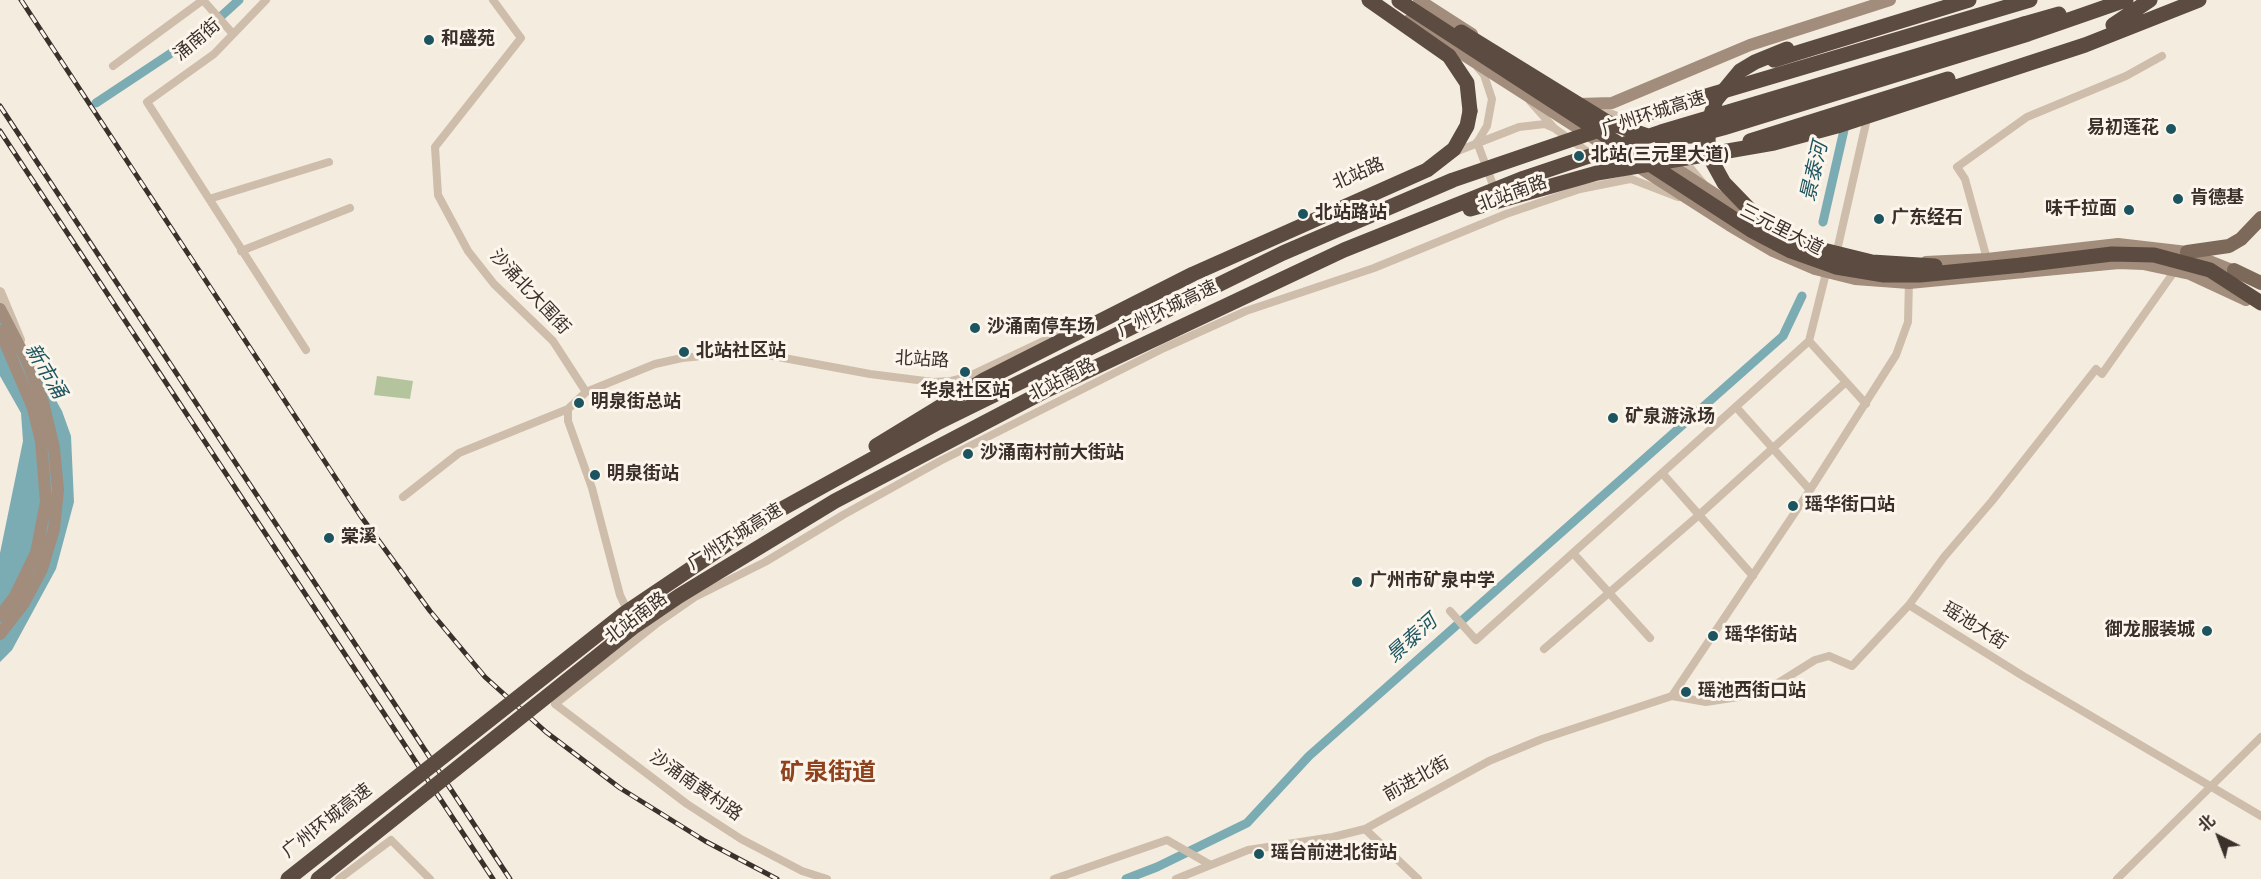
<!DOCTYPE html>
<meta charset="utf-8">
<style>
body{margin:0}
#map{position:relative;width:2261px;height:879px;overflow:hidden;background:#f4ecdf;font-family:"Source Sans 3","Noto Sans SC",sans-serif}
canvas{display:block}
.north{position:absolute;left:2189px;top:807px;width:60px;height:60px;-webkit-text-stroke:4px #fbf5ec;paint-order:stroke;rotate:318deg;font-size:16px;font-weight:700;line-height:24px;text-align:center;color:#3b302a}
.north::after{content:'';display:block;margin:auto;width:21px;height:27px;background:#3b302a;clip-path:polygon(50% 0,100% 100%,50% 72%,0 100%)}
</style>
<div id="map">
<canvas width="2261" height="879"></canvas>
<div class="north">北</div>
</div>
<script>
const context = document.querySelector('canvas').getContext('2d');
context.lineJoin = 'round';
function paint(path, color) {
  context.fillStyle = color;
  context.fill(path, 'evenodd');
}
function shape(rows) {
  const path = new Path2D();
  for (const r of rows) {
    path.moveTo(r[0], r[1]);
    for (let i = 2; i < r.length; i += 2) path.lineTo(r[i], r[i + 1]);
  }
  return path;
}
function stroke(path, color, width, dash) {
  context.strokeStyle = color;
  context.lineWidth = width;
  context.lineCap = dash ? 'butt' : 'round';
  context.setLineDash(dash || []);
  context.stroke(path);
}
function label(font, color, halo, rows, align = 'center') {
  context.font = font + ' "Source Sans 3","Noto Sans SC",sans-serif';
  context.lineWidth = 6;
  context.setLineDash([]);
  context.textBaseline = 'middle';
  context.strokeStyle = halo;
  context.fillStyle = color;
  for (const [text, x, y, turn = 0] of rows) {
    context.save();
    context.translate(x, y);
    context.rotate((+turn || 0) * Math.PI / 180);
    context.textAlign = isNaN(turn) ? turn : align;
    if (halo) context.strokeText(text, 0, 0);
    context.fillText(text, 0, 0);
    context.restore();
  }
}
paint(shape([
 [377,376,413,381,410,399,374,395]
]), '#b4c59e');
paint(shape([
 [0,301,62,411,71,436,74,502,56,569,12,650,0,662,0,553,23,441,21,413,0,376]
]), '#7cacb3');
stroke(shape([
 [96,103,206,30,239,0],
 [1823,222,1844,130],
 [1126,879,1157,867,1247,823,1309,756,1783,336,1802,296]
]), '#7cacb3', 9);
stroke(shape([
 [203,0,233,34],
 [266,0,214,54,147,102,306,350],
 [493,0,521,38,435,147,438,195,468,251,494,284,553,341,586,392],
 [113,66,203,0],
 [1478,68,1484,75,1492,99,1487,126,1478,141],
 [1530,101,1554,128,1612,169],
 [1595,107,1627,120],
 [1656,138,1682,158,1703,183],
 [1477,142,1496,193],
 [1455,152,1519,127,1545,124,1554,128],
 [1626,177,1678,197],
 [209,199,329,162],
 [241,251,350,208],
 [1836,255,1866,123],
 [1987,259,1965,179,1957,167,2027,117,2126,76,2162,56],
 [1809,341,1866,404],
 [1736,407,1810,490],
 [1662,473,1753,576],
 [403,497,459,453,568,409],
 [1573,553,1650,638],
 [1909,605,1944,557,1992,501,2096,369,2102,374,2176,269],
 [1450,611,1476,640,1809,341,1826,273],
 [629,614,620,595,592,488,568,421,568,409,586,392,655,364,682,358,724,354,773,356,870,374,933,382,951,381,967,377,1075,326],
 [1544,649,1699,515,1846,382],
 [1672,696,1810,490,1896,355,1908,322,1909,280],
 [1365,829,1418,879],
 [339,879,391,840,430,879],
 [827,879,802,871,741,839,687,804,555,704,656,624,695,597,765,562,843,515,940,461,1164,348,1246,311,1374,268,1506,214,1580,189,1630,179],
 [1054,879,1167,840,1209,864],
 [1176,879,1248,850,1333,837,1365,829,1489,761,1542,739,1672,696,1706,702,1738,697,1775,685,1815,660,1829,656,1852,666,1909,605,2023,676,2261,816],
 [2117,879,2261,737]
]), '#cebdaa', 8);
stroke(shape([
 [0,292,20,340]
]), '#cebdaa', 10);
stroke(shape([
 [1419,0,1472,34],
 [1409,20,1729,225,1773,251,1815,269,1855,279,1909,283,2119,263,2143,264,2190,274,2246,300],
 [1579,104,1612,103,1750,45,1890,0],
 [1629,138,1755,220],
 [1926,262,1987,259,2118,244,2187,252,2242,274],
 [0,309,27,361,43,402,54,448,58,490,54,529,42,569,24,603,0,634],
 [0,331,33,408,41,441,46,502,36,553,15,596,0,616]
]), '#a28c7b', 12);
stroke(shape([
 [2187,252,2229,246,2241,239,2261,218],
 [2234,270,2261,283]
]), '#7d695a', 14);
stroke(shape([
 [1369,0,1449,56,1467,83,1470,111],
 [2024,24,2059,14],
 [2113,25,2150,0],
 [1774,60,1969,0],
 [1649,113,2030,0],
 [1660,137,1693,136,1723,128,2028,34,2126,0],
 [1750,141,1948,79],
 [1722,152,1774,143,1837,126,2085,45,2199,0],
 [2022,265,2112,254,2154,255,2210,270,2261,303]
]), '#5c4b40', 15);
const rail = shape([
 [21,0,360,515,430,611,485,677,546,732,620,788,705,841,777,879],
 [0,106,510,879],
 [0,131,493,879]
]);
stroke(rail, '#3b302a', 5);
stroke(rail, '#fbf5ec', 3, [9]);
stroke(shape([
 [1399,1,1751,230,1791,251,1836,267,1884,275,1920,275,2022,265],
 [1461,32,1607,122,1648,136],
 [1787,49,1755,62,1740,71,1716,100,1709,120,1708,142,1713,163,1724,183,1756,216,1815,248,1872,262,1935,266],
 [1470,209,1597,173,1722,152],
 [876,446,984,380,1193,274,1427,170,1454,149,1467,126,1470,111],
 [288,879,625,613,769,516,939,422,1283,253,1453,180,1649,113],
 [318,879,635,626,679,596,835,501,1045,391,1344,250,1524,178,1661,132,2024,24]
]), '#5c4b40', 15);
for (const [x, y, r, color] of [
 [429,40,6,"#1c555f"],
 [2171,129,6,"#1c555f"],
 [1579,156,6,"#1c555f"],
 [2178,199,6,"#1c555f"],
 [2129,210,6,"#1c555f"],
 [1303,214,6,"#1c555f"],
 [1879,219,6,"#1c555f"],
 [975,328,6,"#1c555f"],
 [684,352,6,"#1c555f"],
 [965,372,6,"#1c555f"],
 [579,403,6,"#1c555f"],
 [1613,418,6,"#1c555f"],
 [968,454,6,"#1c555f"],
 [595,475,6,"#1c555f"],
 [1793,506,6,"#1c555f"],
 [329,538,6,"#1c555f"],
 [1357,582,6,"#1c555f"],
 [2207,631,6,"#1c555f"],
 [1713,636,6,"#1c555f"],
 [1686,692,6,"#1c555f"],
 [1259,854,6,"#1c555f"]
]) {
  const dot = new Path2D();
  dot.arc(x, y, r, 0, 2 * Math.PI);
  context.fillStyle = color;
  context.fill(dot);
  stroke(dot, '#fbf5ec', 2);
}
label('bold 18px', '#3b302a', '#fbf5ec', [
 ["和盛苑",441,40],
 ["易初莲花",2159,129,"right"],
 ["北站(三元里大道)",1591,156],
 ["肯德基",2190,199],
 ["味千拉面",2117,210,"right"],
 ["北站路站",1315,214],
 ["广东经石",1891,219],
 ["沙涌南停车场",987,328],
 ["北站社区站",696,352],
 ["华泉社区站",965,392,"center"],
 ["明泉街总站",591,403],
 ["矿泉游泳场",1625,418],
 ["沙涌南村前大街站",980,454],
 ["明泉街站",607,475],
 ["瑶华街口站",1805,506],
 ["棠溪",341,538],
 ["广州市矿泉中学",1369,582],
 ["御龙服装城",2195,631,"right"],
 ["瑶华街站",1725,636],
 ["瑶池西街口站",1698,692],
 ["瑶台前进北街站",1271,854]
], 'left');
label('18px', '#3b302a', '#fbf5ec', [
 ["涌南街",198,41,-40],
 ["广州环城高速",1654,115,-18],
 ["北站路",1359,175,-23],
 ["北站南路",1513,195,-20],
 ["三元里大道",1781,231,27],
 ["沙涌北大围街",529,293,47],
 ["广州环城高速",1168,310,-25],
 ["北站路",922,361,3],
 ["北站南路",1063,381,-27],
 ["广州环城高速",736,538,-32],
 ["北站南路",637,619,-37],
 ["瑶池大街",1974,627,32],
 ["前进北街",1417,780,-29],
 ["沙涌南黄村路",695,787,35],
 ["广州环城高速",328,822,-38]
]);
label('italic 20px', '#1c555f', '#fbf5ec', [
 ["景泰河",1816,172,-77],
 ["新市涌",44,372,59],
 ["景泰河",1413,640,-42]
]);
label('bold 24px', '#8e421e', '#fbf5ec', [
 ["矿泉街道",828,775]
]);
</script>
